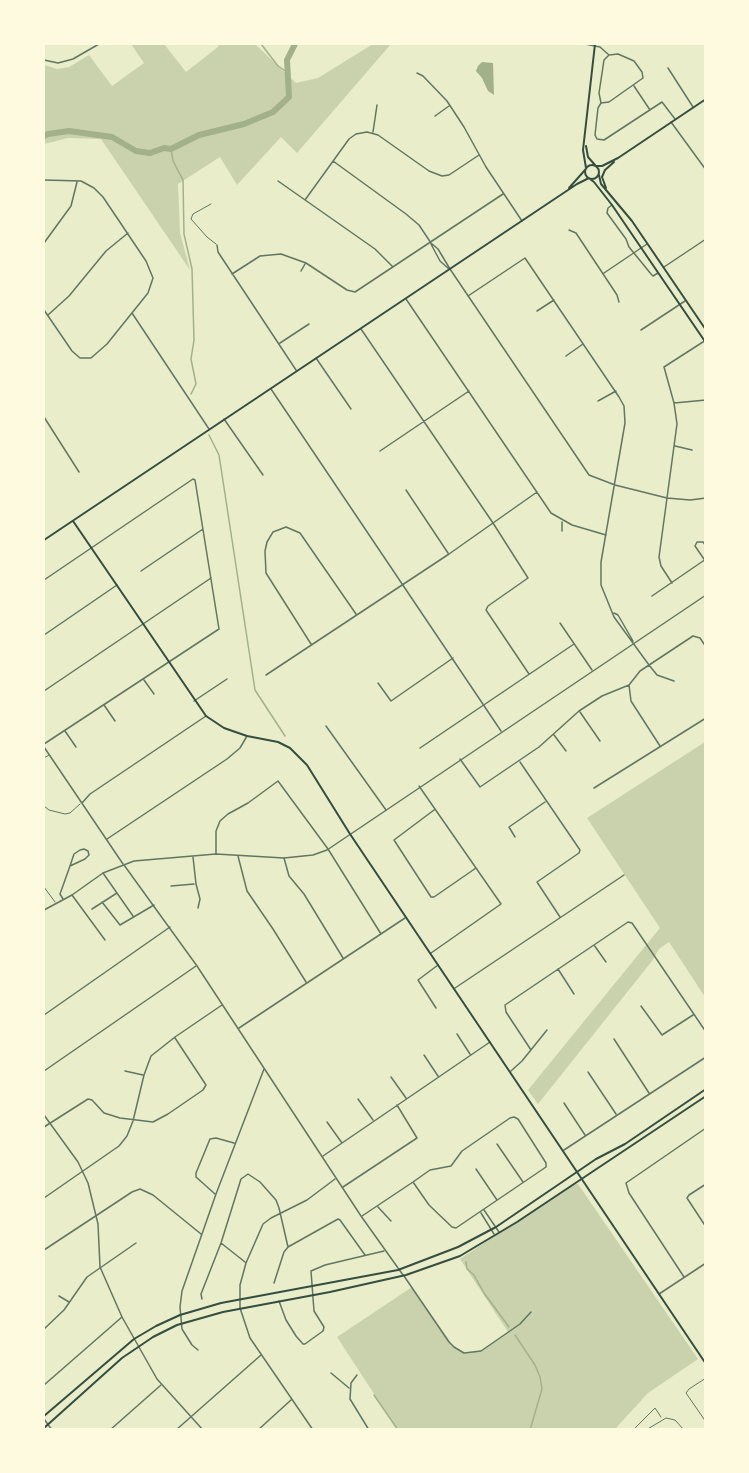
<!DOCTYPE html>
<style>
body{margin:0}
#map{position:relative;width:749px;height:1473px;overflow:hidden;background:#e9edc9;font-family:Helvetica,sans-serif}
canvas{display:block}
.frame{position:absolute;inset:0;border:45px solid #fefae0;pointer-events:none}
</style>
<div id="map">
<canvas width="749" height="1473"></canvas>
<div class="frame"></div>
</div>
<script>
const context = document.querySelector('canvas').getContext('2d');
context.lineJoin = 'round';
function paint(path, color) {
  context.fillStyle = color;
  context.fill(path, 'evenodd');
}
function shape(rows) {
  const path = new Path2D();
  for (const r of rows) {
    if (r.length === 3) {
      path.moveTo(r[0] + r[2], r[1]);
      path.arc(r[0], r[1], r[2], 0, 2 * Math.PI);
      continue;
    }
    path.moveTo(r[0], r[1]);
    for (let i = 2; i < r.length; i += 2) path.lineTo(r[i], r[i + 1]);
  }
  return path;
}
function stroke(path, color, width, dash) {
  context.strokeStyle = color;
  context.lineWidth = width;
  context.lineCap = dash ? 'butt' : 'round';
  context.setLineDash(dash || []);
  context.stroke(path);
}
paint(shape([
 [131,44,164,44,186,72,218,47,219,44,255,44,296,83,318,78,373,44,391,44,297,153,281,137,237,185,220,157,178,184,180,233,190,270,101,139,68,138,44,144,44,65,57,69,69,67,89,55,112,86,144,63],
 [705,742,705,997,669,942,659,949,652,961,538,1104,528,1090,660,928,587,818],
 [573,1184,578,1184,698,1359,648,1393,615,1429,397,1429,337,1337,412,1287,454,1347,464,1353,481,1351,508,1332,460,1259]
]), '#cad2ad');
paint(shape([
 [482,62,493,63,494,95,488,91,482,78,476,71,478,66]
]), '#a3b18a');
stroke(shape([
 [261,44,278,66,287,72],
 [171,149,173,161,183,180,184,234,192,269,194,340,191,359,196,384,191,394],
 [209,435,219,455,255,690,285,736],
 [466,1262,467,1269,474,1275,484,1293,509,1327],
 [515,1335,535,1365,540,1377,542,1389,530,1430],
 [374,1395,398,1430]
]), '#a3b18a', 1.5);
stroke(shape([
 [44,136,48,134,69,131,112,137,136,151,150,153,164,148,171,149,199,135,244,124,273,112,289,97,287,60,295,44]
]), '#a3b18a', 6);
stroke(shape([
 [211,204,193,214,191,219,207,237,216,244],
 [44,758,49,755],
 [44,806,49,810,65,814,70,813,80,804],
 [44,887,55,902],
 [706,1378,689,1389,686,1393,706,1422],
 [633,1430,655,1408,661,1417],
 [646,1430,666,1418,675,1420,684,1430]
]), '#617663', 1);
stroke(shape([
 [585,44,600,47,609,55],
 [44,60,58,63,73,59,99,44],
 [668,68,693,107],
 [417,73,423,76,447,101,464,127,486,167,522,221],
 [634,86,650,110],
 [601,103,609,102,643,78,642,72,634,61,618,54,609,55,604,60,599,93,601,103,598,108,595,135,597,139,604,140,662,102,675,119],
 [435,116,449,106],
 [671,122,706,170],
 [373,132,377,105],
 [333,161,406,214,419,225,431,243,438,249,450,269,589,475,615,485,667,498,690,500,706,498],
 [44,180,81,181,94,188,103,197,146,261,153,278,148,293,107,344,91,358,80,358,72,351,44,310],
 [278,181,375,249,393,267],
 [305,200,349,139,356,134,367,132,378,135,429,171,442,176,449,175,479,155],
 [612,205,608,208,607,213,626,239,629,247,651,274,653,276,658,273],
 [569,230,576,233,617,295,619,302],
 [44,243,71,206,77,182],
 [431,244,440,261,449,269],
 [217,245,218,252,296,370],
 [664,267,706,239],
 [301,271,305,264],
 [604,273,647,244],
 [232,274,260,256,281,254,306,263,347,290,355,292,503,194],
 [468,296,525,258,619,397,624,406,625,423,601,562,601,585,614,617,649,665,657,675,674,681],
 [406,299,551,513,572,525,606,535],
 [537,311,554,300],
 [132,313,209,429],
 [48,315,69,296,106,251,128,233],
 [361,329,493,523,528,578,488,606,486,610,529,674],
 [641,330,685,301],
 [280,343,309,324],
 [566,356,583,344],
 [316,358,351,409],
 [598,401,616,391],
 [674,403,706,400],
 [44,417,79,472],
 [224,419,263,475],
 [675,446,692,450],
 [380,451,469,391],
 [406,490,448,553],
 [562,531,562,522],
 [706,546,703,542,697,542,695,546,706,562],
 [141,571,203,529],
 [44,580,193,479,195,480,219,629,44,744],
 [672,583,661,566,659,557,677,424,674,403,664,367,706,340],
 [652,596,706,559],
 [614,613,618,615,633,641],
 [560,623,592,670],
 [44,635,117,585],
 [311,644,266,573,265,551,267,542,273,532,286,527,300,533,356,614],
 [266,675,449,554,537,492],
 [144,680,154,694],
 [378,683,391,701,453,658],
 [44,691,211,578],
 [194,701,227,679],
 [104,705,115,721],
 [580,712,600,741],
 [326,726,386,810],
 [65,731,76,747],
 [554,735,566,751],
 [660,746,631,701,629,685,640,671,693,636,700,638,706,647],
 [44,747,123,864],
 [420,748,574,644],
 [460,759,480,787,539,747,579,711,602,696,629,685],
 [520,762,580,850,579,853,537,882,560,917],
 [419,786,501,904,431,953],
 [594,788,706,718],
 [82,803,90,794,206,716],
 [434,810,394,840,431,897,434,897,476,868],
 [515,837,509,827,545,802],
 [107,839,227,759,240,748,247,736],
 [216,854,216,831,220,821,228,814,248,803,278,781,328,849,381,934],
 [238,856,247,891,273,929,306,982],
 [193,857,196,884,200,899,198,908],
 [284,858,289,876,304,894,343,958],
 [103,873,133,916],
 [171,886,194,884],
 [72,895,105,940],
 [63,899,60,894,70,866,85,859,89,855,88,851,84,849,80,850,74,854,70,866],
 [102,902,120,925,154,905],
 [92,909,117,893],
 [594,945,606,962],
 [558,969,574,994],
 [455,988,624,875],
 [641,1006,662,1035,693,1015],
 [436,1008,418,980,438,965],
 [44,1015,170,927],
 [239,1028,405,918],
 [457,1034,470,1054],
 [614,1039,649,1093],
 [531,1050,506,1012,505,1005,628,922,632,923,706,1032],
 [424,1055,438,1076],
 [44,1071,196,966],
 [125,1071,143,1075],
 [511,1071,522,1061,547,1030],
 [588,1072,616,1114],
 [391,1077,406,1098],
 [358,1099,373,1120],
 [564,1103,585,1135],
 [327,1122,342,1143],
 [44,1127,88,1099,92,1100,104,1113,120,1118,153,1122,168,1114,203,1090,206,1085,175,1038],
 [497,1144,523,1182],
 [564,1150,706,1057],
 [323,1156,490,1042],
 [476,1169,497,1200],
 [706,1184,689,1195,687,1198,706,1227],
 [343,1187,417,1138,397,1105],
 [215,1194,196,1177,196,1173,210,1139,216,1138,234,1143],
 [44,1198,119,1146,127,1136,133,1121,144,1075,151,1056,175,1037,222,1005],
 [378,1207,391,1221],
 [484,1210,499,1232],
 [481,1213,494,1234],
 [362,1216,413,1182,430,1170,451,1166,462,1151,510,1118,514,1117,518,1119,546,1163,546,1167,456,1228,452,1227,429,1205,413,1182],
 [221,1243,245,1262],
 [288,1247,338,1219,340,1220,365,1255],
 [44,1250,132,1192,140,1189,153,1195,201,1234],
 [404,1276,449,1342,454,1347,464,1353,481,1351,520,1324,531,1312],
 [684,1277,629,1193,626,1183,706,1128],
 [659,1294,706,1263],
 [59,1296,69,1302],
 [202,1299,201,1294,221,1243,241,1179,248,1174,260,1182,276,1200,279,1208,288,1247,284,1252,274,1283],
 [279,1301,286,1320,296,1336,303,1344,305,1344,323,1331,324,1327,314,1311,311,1271,325,1265,384,1251],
 [44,1329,64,1310,87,1277,136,1243],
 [198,1350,192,1345,182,1329,180,1307,182,1291,216,1194,264,1069],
 [331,1373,349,1388],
 [357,1375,351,1383,350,1399,369,1430],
 [44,1385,122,1317],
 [44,1419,52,1430],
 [110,1430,161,1385],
 [176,1430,261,1355],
 [258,1430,291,1400],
 [313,1430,250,1338,240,1308,240,1285,246,1263,263,1224,271,1218,307,1200,335,1179]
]), '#617663', 1.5);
stroke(shape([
 [271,389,501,731],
 [124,865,197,966,361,1216,403,1275],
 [44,910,72,895,103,873,134,861,216,854,284,858,313,855,327,850,706,595],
 [44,1115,78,1162,88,1183,98,1224,100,1267,122,1317,157,1379,203,1430]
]), '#617663', 1.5);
stroke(shape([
 [586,146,588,157,595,165],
 [592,172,7],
 [596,166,602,166,618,158,706,99],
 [586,168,583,150,595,44],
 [605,170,602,177,606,188],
 [605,170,614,162],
 [599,175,601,184,632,221,706,330],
 [590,179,594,182,612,205,706,343],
 [569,188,585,170],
 [73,521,206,716,224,728,247,736,278,742,290,748,307,765,350,834,706,1364],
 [44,540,577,184,589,178],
 [44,1416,134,1339,156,1326,180,1315,221,1303,398,1270,458,1247,496,1227,596,1159,625,1144,706,1089],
 [44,1428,122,1358,153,1337,177,1325,223,1312,330,1292,406,1275,460,1256,517,1222,706,1096]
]), '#344e41', 2);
</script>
